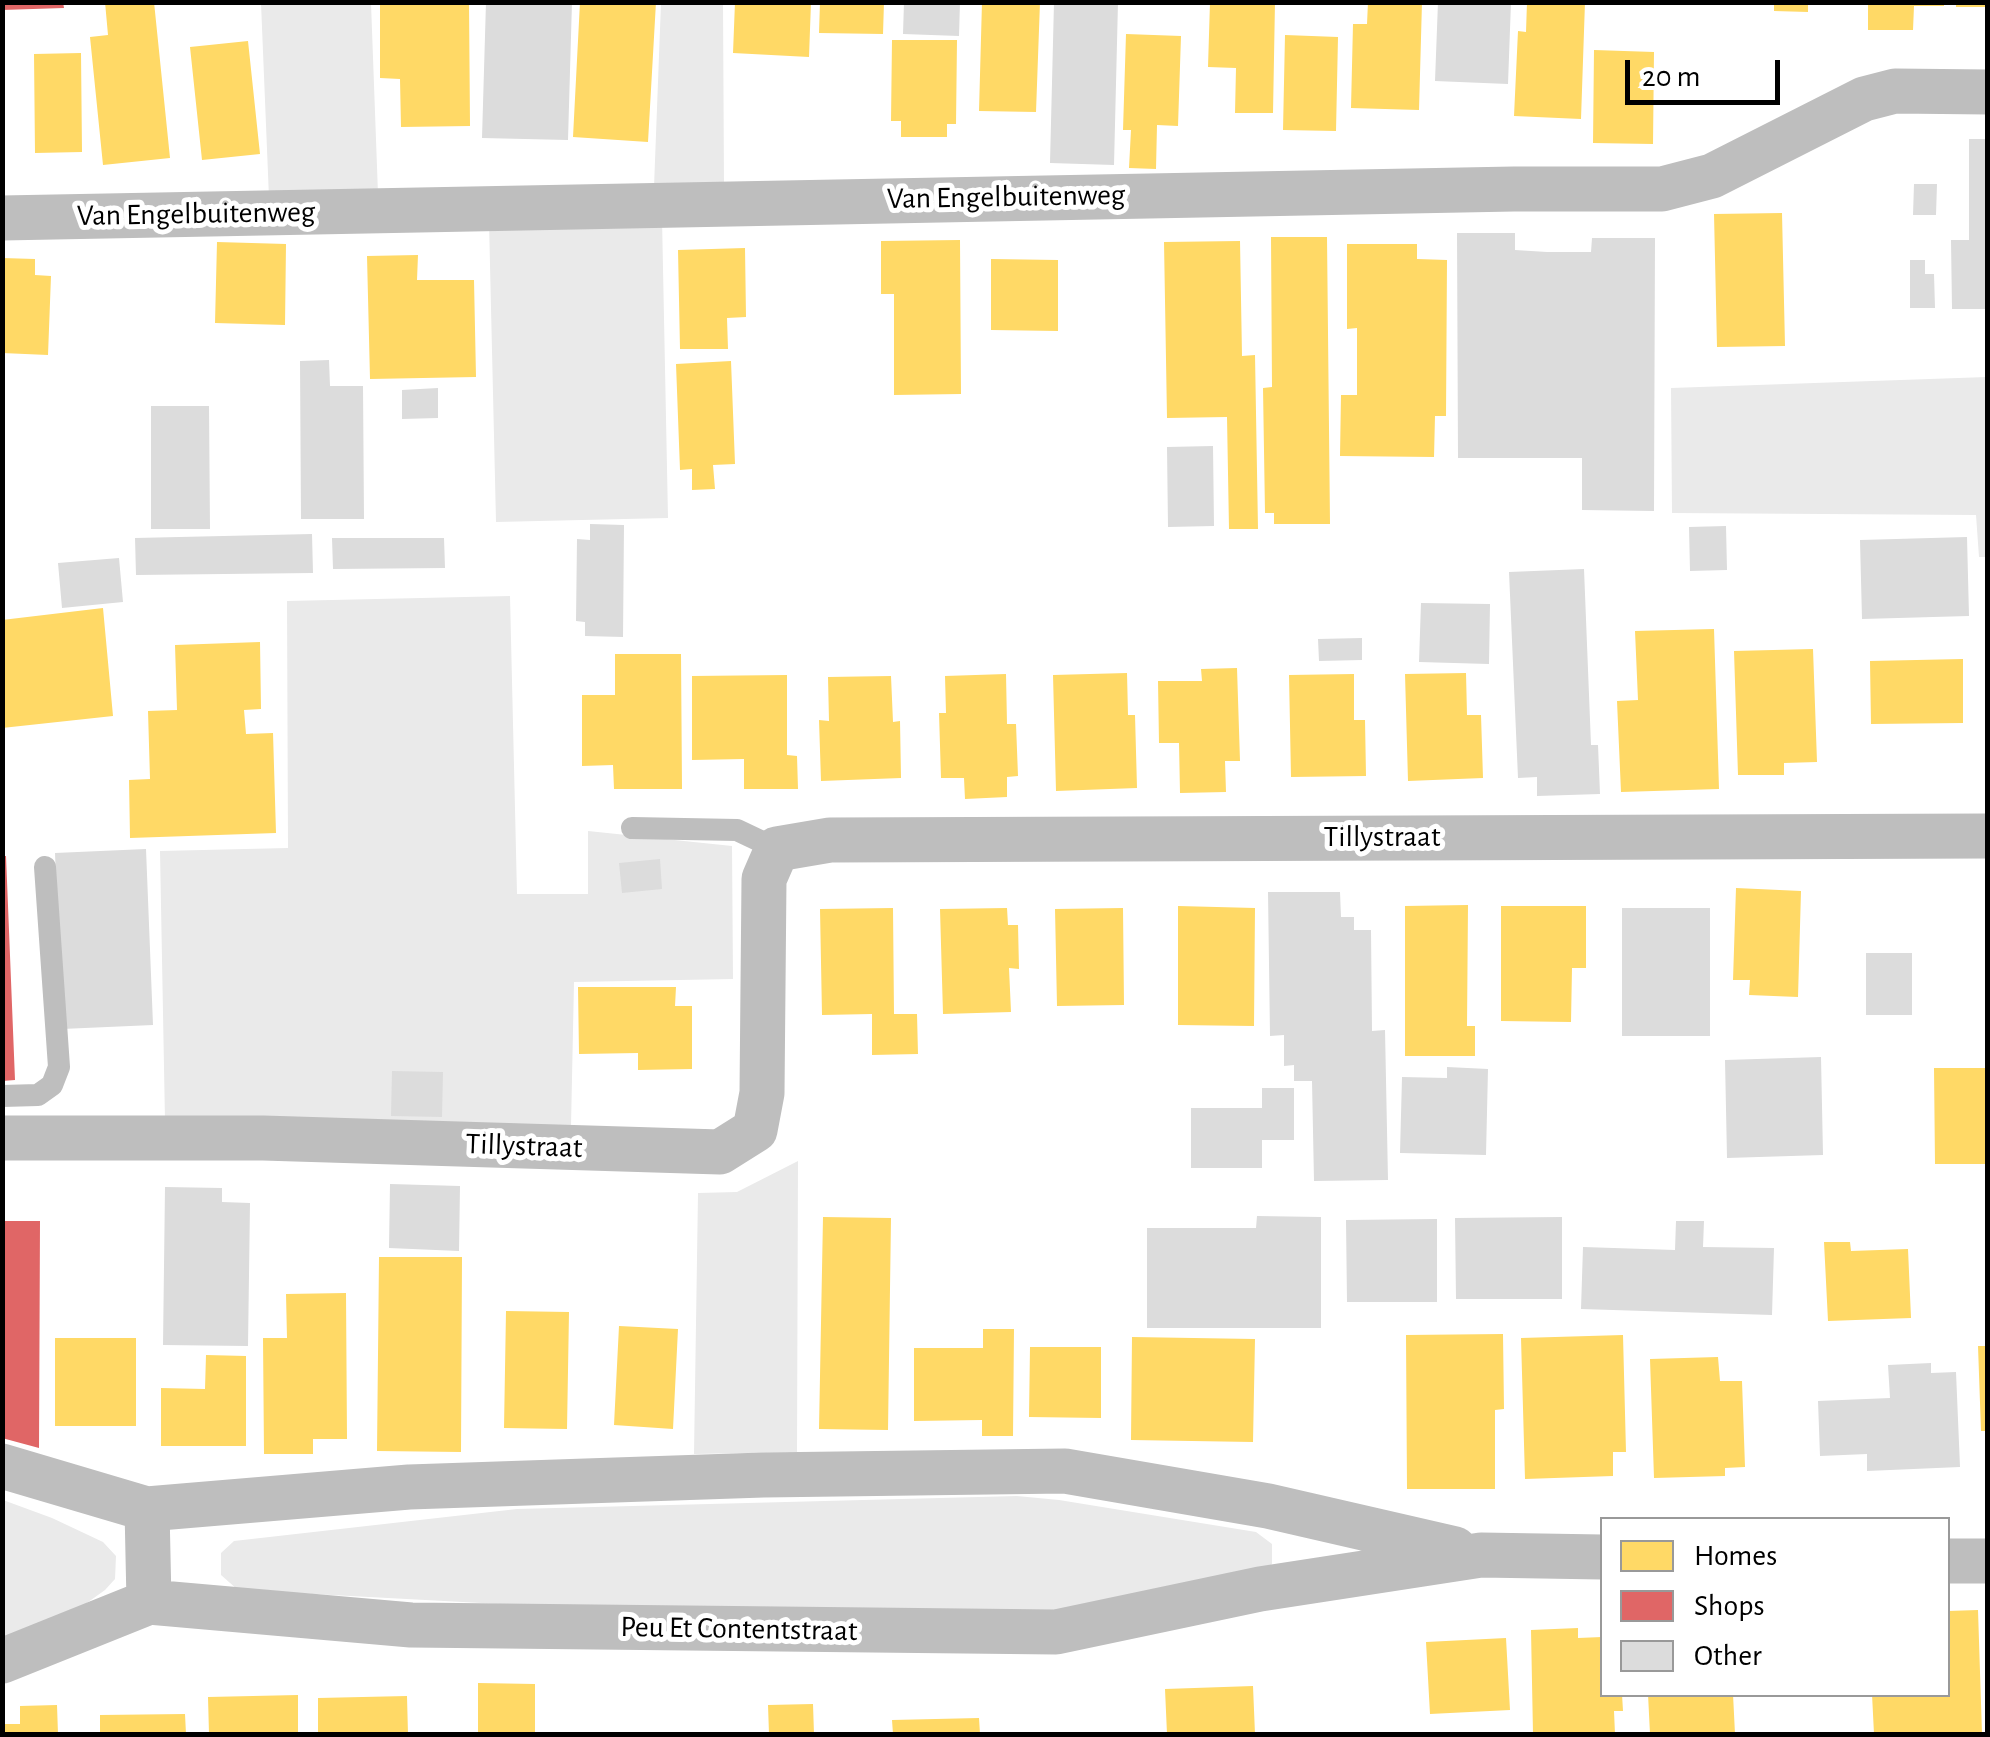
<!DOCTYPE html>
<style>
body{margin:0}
#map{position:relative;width:1990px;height:1737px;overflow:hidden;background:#fff;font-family:"Alegreya Sans",sans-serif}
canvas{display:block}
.frame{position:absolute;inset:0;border:5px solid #000;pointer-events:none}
.legend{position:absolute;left:1600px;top:1517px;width:350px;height:180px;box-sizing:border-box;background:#fff;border:2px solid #999;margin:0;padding:12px 18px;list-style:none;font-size:30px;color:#000}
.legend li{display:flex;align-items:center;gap:20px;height:50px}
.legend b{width:50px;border:2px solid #999}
.scale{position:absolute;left:1625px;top:60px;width:155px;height:45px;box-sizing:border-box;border:5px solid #000;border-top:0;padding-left:12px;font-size:30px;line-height:35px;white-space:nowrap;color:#000;-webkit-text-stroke:8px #fff;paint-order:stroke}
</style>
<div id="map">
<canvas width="1990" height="1737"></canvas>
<div class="frame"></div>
<ul class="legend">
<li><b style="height:28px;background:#ffd966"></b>Homes</li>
<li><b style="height:28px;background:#e06666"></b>Shops</li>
<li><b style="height:28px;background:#dcdcdc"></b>Other</li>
</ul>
<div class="scale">20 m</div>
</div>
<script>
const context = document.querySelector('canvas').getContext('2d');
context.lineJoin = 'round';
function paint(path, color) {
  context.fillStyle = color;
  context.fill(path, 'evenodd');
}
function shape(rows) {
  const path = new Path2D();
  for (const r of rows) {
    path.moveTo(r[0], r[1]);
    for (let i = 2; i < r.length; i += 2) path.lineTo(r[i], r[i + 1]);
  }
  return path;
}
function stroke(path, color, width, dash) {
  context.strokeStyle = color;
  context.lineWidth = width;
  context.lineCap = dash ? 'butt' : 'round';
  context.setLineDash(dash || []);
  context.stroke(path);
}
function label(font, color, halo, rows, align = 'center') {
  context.font = font + ' "Alegreya Sans",sans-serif';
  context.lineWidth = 10;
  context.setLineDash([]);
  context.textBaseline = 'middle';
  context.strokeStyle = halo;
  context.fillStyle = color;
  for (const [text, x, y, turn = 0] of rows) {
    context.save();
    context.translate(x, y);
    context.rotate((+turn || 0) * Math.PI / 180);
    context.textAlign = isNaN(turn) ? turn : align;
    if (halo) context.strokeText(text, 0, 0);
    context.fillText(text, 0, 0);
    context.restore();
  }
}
paint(shape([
 [261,3,371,3,378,194,269,198],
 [661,3,723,3,724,187,654,187],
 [662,218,668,518,496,522,489,222],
 [1987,377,1987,557,1979,557,1976,515,1672,513,1671,388],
 [510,596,517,894,588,894,588,831,732,846,733,979,574,982,571,1126,165,1121,160,851,288,848,287,601],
 [798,1161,797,1452,694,1454,698,1193,737,1192],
 [1017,1496,1059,1500,1256,1532,1272,1544,1272,1564,1263,1574,1070,1610,594,1609,238,1590,221,1575,221,1553,234,1541,517,1509],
 [3,1500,52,1518,103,1542,116,1556,115,1579,105,1590,84,1605,3,1642]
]), '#eaeaea');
paint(shape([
 [105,2,154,2,170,158,103,165,90,37,108,35],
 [380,2,469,2,470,126,401,127,400,79,380,78],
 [580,2,656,2,648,142,573,137],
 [735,2,811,2,809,57,733,53],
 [820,2,884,2,883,34,819,33],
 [982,2,1040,2,1036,112,979,111],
 [1210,2,1275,2,1273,113,1235,113,1236,68,1208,67],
 [1368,2,1422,2,1419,110,1351,108,1353,24,1367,24],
 [1527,2,1585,2,1581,119,1514,116,1518,31,1526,32],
 [1774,2,1808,2,1808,12,1774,11],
 [1868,2,1944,2,1944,6,1914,6,1913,30,1868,30],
 [1956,2,1988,2,1988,7,1956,7],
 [1126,34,1181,36,1178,126,1157,125,1156,169,1129,168,1131,130,1123,130],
 [1285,35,1338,37,1336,131,1283,130],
 [892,40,957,40,956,124,947,124,947,137,901,137,901,121,891,121],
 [248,41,260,154,202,160,190,47],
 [1594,50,1654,52,1653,144,1593,143],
 [81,53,82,152,35,153,34,54],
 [1782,213,1785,346,1717,347,1714,214],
 [1271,237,1327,237,1330,524,1274,524,1274,513,1265,513,1263,388,1272,387],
 [960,240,961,394,894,395,894,294,881,294,881,241],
 [1240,241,1242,356,1255,355,1258,529,1229,529,1227,417,1167,418,1164,242],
 [217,242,286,244,285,325,215,323],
 [1347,244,1417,244,1417,259,1447,260,1446,416,1435,416,1434,457,1340,456,1341,395,1357,395,1357,328,1347,329],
 [745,248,746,317,727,318,728,349,680,349,678,250],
 [418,255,417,280,474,280,476,377,370,379,367,256],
 [2,258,35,259,35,275,51,276,48,355,2,353],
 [991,259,1058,260,1058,331,991,330],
 [731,361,735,464,713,465,715,489,692,490,692,469,680,470,676,364],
 [103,608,113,716,2,728,2,620],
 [1714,629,1719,789,1621,792,1617,701,1638,700,1635,631],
 [260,642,261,709,244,710,246,734,273,733,276,833,130,838,129,780,150,779,148,711,177,710,175,645],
 [1813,649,1817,762,1784,763,1784,775,1738,775,1734,651],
 [615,654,681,654,682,789,614,789,613,765,582,766,582,695,615,695],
 [1963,659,1963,723,1871,724,1870,661],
 [1237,668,1240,761,1225,761,1226,792,1180,793,1179,743,1159,743,1158,681,1202,681,1201,669],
 [1127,673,1128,715,1135,715,1137,788,1056,791,1053,675],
 [1466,673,1467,715,1481,715,1483,778,1408,781,1405,674],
 [1006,674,1007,724,1016,724,1018,776,1007,777,1007,797,965,799,964,778,941,778,939,713,946,713,945,676],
 [1354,674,1354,720,1365,720,1366,776,1291,777,1289,675],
 [787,675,787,755,797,756,798,789,744,789,744,759,692,760,692,676],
 [891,676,893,722,900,721,901,778,821,781,819,720,829,721,828,677],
 [1736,888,1801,891,1798,997,1749,995,1750,980,1733,980],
 [1468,905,1467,1026,1475,1026,1475,1056,1405,1056,1405,906],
 [1178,906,1255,908,1254,1026,1178,1025],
 [1501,906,1586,906,1586,968,1572,968,1571,1022,1501,1021],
 [893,908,894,1014,917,1014,918,1054,872,1055,872,1014,822,1015,820,909],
 [1007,908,1008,925,1018,925,1019,969,1009,968,1011,1012,943,1014,940,909],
 [1123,908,1124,1005,1057,1006,1055,909],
 [578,987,676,987,675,1006,692,1006,692,1069,638,1070,638,1053,579,1054],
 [1934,1068,1988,1068,1988,1164,1935,1164],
 [823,1217,891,1218,888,1430,819,1429],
 [1824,1242,1850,1242,1851,1251,1908,1249,1911,1318,1828,1321],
 [379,1257,462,1257,461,1452,377,1451],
 [346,1293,347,1439,313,1439,313,1454,264,1454,263,1338,287,1338,286,1294],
 [506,1311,569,1312,567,1429,504,1428],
 [619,1326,678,1329,673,1429,614,1425],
 [983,1329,1014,1329,1013,1436,982,1436,982,1420,914,1421,914,1348,983,1348],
 [1503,1334,1504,1409,1495,1410,1495,1489,1407,1489,1406,1335],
 [1623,1335,1626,1452,1613,1452,1613,1476,1525,1479,1521,1338],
 [1132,1337,1255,1339,1253,1442,1131,1440],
 [55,1338,136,1338,136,1426,55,1426],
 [1978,1346,1988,1346,1988,1431,1981,1431],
 [1030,1347,1101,1347,1101,1418,1029,1417],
 [206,1355,246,1356,246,1446,161,1446,161,1388,205,1389],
 [1718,1357,1720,1381,1742,1381,1745,1467,1725,1468,1725,1476,1654,1478,1650,1359],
 [1978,1610,1982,1734,1874,1734,1872,1694,1948,1694,1948,1611],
 [1578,1628,1578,1638,1602,1637,1602,1694,1622,1694,1623,1711,1614,1711,1615,1734,1533,1734,1531,1630],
 [1506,1638,1510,1710,1430,1714,1426,1642],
 [478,1683,535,1684,535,1734,478,1734],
 [1253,1686,1255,1734,1167,1734,1165,1689],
 [1648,1694,1733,1694,1735,1734,1650,1734],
 [298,1695,298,1734,209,1734,208,1697],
 [407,1696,408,1734,318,1734,318,1698],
 [813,1704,814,1734,769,1734,768,1705],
 [57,1705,58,1734,2,1734,2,1724,20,1724,20,1706],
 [185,1714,186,1734,100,1734,100,1715],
 [979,1718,980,1734,893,1734,892,1720]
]), '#ffd966');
paint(shape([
 [2,2,63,2,64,8,2,10],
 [2,856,6,856,15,1080,2,1081],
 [2,1221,40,1221,39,1448,2,1438]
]), '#e06666');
paint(shape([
 [486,2,572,2,568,140,482,138],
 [904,2,960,2,959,36,903,34],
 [1054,2,1118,2,1114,165,1050,163],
 [1438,2,1511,2,1508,84,1435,81],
 [1969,139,1988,139,1988,309,1952,309,1951,240,1969,240],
 [1914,184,1937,184,1936,215,1913,215],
 [1457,233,1515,233,1515,250,1547,252,1591,252,1592,238,1655,238,1654,511,1582,510,1582,458,1458,458],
 [1910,260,1925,260,1925,274,1934,274,1935,308,1910,308],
 [329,360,330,386,363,386,364,519,301,519,300,361],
 [438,388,438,418,402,419,402,390],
 [151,406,209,406,210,529,151,529],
 [1213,446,1214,526,1168,527,1167,447],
 [590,524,624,525,623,637,585,636,585,622,576,621,577,539,590,540],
 [1726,526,1727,570,1690,571,1689,527],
 [312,534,313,573,136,575,135,538],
 [1967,537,1969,616,1862,619,1860,540],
 [332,538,444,538,445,568,333,569],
 [119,558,123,602,62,608,58,563],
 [1584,569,1591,745,1598,745,1600,794,1537,796,1537,777,1518,778,1509,572],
 [1421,603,1490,604,1489,664,1419,662],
 [1362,638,1362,660,1319,661,1318,639],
 [146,849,153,1025,62,1029,55,853],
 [660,859,662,889,622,893,619,863],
 [1268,892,1340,892,1341,917,1354,917,1354,930,1371,930,1372,1031,1385,1030,1388,1180,1314,1181,1312,1081,1294,1081,1294,1065,1284,1066,1284,1035,1270,1036],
 [1622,908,1710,908,1710,1036,1622,1036],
 [1866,953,1912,953,1912,1015,1866,1015],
 [1821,1057,1823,1155,1727,1158,1725,1060],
 [1447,1067,1488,1069,1486,1155,1400,1153,1402,1077,1447,1078],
 [392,1071,443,1072,442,1117,391,1116],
 [1262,1088,1294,1088,1294,1140,1262,1140,1262,1168,1191,1168,1191,1108,1262,1108],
 [390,1184,460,1186,459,1251,389,1248],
 [165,1187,222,1188,222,1202,250,1203,248,1346,163,1345],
 [1257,1216,1321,1217,1321,1328,1147,1328,1147,1228,1256,1228],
 [1562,1217,1562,1299,1456,1299,1455,1218],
 [1437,1219,1437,1302,1347,1302,1346,1220],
 [1676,1221,1704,1221,1703,1247,1774,1248,1772,1315,1581,1309,1583,1247,1675,1250],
 [1931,1363,1931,1373,1956,1372,1960,1467,1867,1471,1867,1454,1820,1456,1818,1401,1890,1398,1888,1365]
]), '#dcdcdc');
stroke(shape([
 [632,828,737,830,777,849],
 [2,1096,38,1095,52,1085,59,1067,45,867]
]), '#bebebe', 22);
stroke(shape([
 [2,218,1514,189,1662,189,1712,176,1864,99,1895,91,1988,92],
 [2,1138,263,1138,720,1152,755,1130,762,1093,764,879,777,849,830,840,1988,836],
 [2,1466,147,1509,409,1487,763,1475,1065,1471,1268,1506,1455,1549],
 [147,1509,149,1602],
 [1948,1561,1988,1561],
 [2,1661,149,1602,411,1625,1056,1632,1260,1589,1481,1555,1602,1557]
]), '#bebebe', 45);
label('30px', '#000', '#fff', [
 ["Van Engelbuitenweg",1006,197,-1],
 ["Van Engelbuitenweg",196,214,-1],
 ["Tillystraat",1382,837],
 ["Tillystraat",524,1146,2],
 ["Peu Et Contentstraat",739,1629,1]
]);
</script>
